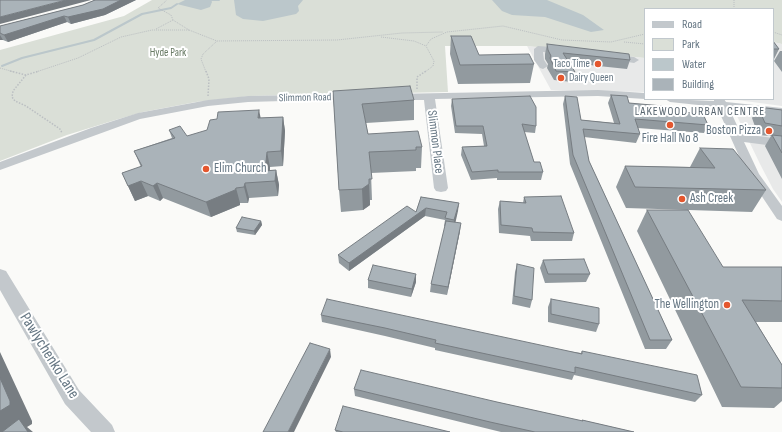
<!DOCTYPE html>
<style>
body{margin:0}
#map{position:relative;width:782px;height:432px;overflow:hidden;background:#fafaf8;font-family:"Sofia Sans Condensed",sans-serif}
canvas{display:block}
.legend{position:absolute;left:644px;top:8px;width:130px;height:92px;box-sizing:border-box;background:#fff;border:1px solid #c1c8cd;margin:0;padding:5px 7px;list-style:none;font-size:12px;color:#657683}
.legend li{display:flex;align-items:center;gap:8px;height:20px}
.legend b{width:20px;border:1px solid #c1c8cd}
</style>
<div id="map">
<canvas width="782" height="432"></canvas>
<ul class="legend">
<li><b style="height:5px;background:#c3c8cc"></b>Road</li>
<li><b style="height:11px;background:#dadfd7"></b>Park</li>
<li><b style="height:11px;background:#bbc7cb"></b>Water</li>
<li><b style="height:11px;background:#aab3b9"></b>Building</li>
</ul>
</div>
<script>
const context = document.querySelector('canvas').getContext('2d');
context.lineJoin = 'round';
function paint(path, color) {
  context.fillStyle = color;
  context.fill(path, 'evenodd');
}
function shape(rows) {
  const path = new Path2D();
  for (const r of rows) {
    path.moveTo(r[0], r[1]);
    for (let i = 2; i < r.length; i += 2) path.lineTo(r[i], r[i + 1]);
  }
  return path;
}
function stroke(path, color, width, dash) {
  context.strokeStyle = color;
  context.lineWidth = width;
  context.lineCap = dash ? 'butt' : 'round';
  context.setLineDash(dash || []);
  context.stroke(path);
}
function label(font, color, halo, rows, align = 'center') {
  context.font = font + ' "Sofia Sans Condensed",sans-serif';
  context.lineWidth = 4;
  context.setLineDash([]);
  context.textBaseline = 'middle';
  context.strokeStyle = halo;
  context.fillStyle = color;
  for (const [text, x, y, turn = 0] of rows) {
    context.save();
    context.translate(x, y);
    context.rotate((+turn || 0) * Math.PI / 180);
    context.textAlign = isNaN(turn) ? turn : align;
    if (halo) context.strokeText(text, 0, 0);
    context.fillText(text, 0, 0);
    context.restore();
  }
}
paint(shape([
 [773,42,782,44,782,106,730,99,773,99],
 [527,46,645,58,645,92,551,90],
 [742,111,782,117,782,202,773,189,760,164,736,114]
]), '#e8e9e9');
paint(shape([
 [152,0,782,0,782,44,773,42,773,9,645,9,645,58,527,46,445,46,448,92,251,96,196,102,143,112,112,121,67,135,0,161,0,50,124,16]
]), '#dadfd7');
paint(shape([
 [185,0,211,0,212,2,210,7,201,10,177,4],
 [234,0,303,0,298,6,299,11,296,14,263,21,243,19,236,15],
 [492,0,547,0,583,15,604,30,591,32,545,17,512,15,502,11]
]), '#bbc7cb');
stroke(shape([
 [211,0,219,0],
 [2,66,22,58,94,40,142,14,171,8,177,4]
]), '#bbc7cb', 2);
stroke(shape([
 [734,0,734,9],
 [156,29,173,20],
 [189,30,217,41,337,40,402,33,443,32],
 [773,32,782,35],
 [381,37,414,41,426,46],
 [624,42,645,44],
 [0,68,14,72],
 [36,72,78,58,121,37,152,30,189,30,173,20,171,15,158,8,167,0],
 [206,72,201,59,203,54,217,41],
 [425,72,433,66,434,61,426,46,431,39,447,32,503,26,562,40,611,42,645,34]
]), '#bbbfc2', 1, [1, 1]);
stroke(shape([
 [10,71,26,75,39,71],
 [206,71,209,79,208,96],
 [26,75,13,91,12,97,15,101,26,106,60,129,62,133],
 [417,89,417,77,426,71]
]), '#bbbfc2', 1.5, [1.5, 1.5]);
paint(shape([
 [538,46,564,48,569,51,564,54,543,52,544,60,548,66,543,69,540,68,534,60,534,49,538,46],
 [613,54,634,57,639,60,634,63,610,59,610,55,613,54],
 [598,90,645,93,645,99,598,96,435,99,448,188,446,191,441,192,436,191,434,188,424,100,394,100,389,97,394,94,598,90],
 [351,94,355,95,356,97,355,99,248,102,208,106,140,119,0,170,0,162,91,128,138,113,208,100,248,96,351,94],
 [665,99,714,101,714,99,724,99,726,102,782,108,782,114,729,108,741,134,782,139,782,147,744,142,759,174,782,206,782,221,777,219,747,174,717,107,670,102,665,99],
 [0,269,6,271,79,390,112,425,115,432,91,432,65,404,0,290,0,269]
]), '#c3c8cc');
paint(shape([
 [95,0,136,0,105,15,71,24,67,22,8,42,3,40,0,40,0,26,83,5],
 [451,36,479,55,534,64,530,83,458,84,450,54],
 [773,41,779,49,774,59,773,59],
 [547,44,630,60,627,69,570,63,575,72,572,82,554,80,547,68,548,64,545,59,545,54],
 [780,51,782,51,782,72,774,61],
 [333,91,414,100,414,120,366,123,368,134,422,147,421,168,416,168,416,171,371,173,372,200,370,200,370,205,363,210,341,212,339,190],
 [611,95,629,103,664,110,708,125,704,133,638,128,640,134,636,143,584,137,589,161,672,340,666,349,645,349,570,164,563,104,565,96,581,120,614,123,608,103],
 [452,99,536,126,535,133,524,132,534,162,543,172,541,180,497,180,497,178,471,180,461,155,462,147,484,146,482,134,455,133,451,106],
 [758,107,782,110,782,179,765,146,771,136,758,135,752,118],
 [283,117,285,131,283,166,270,167,270,170,276,170,279,185,278,196,249,198,248,203,240,203,240,205,211,217,163,198,160,201,148,196,135,201,122,173,141,167,134,151,172,138,169,130,187,136,261,118],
 [700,148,766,190,752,212,626,208,616,187,625,166,690,167],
 [421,197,459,203,455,222,460,231,447,295,430,292,431,284,445,226,444,226,445,220,425,216,349,271,339,263,338,255,416,212],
 [524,197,574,233,572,241,531,241,530,236,499,233,498,209,500,201,523,203],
 [647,210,723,267,782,267,782,322,756,322,782,365,782,401,774,408,722,407,637,231],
 [261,221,262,225,255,235,237,232,236,228],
 [543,260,590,274,586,282,545,283,540,268],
 [517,264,532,300,530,308,512,304,515,272],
 [416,274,416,282,411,297,368,288,368,280],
 [551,299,599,324,596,332,548,322,548,307],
 [321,315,581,353,582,351,702,395,695,402,574,375,572,380,435,350,435,348,385,336,322,322],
 [354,389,497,402,582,421,582,420,634,432,501,432,355,396],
 [335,430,450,432,336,432]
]), '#929a9f');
paint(shape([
 [66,0,91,0,0,24,0,17],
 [121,0,136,0,105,15,71,24,68,17],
 [64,16,67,22,8,42,4,35],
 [0,35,3,40,0,40],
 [259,110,262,124,258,118],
 [283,117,285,131,283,166,281,151],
 [267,152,270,167,269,181,265,171],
 [276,170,279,185,278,196,275,181],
 [141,181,148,196,135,201,128,186],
 [157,183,163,198,160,201,153,186],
 [245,183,249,198,248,203,244,187],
 [369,184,370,205,363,210,362,189],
 [236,188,240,203,240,205,211,217,206,202],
 [459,203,458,211,454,229,454,220],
 [426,208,425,216,349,271,349,263],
 [261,221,262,225,255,235,254,231],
 [461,223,460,231,447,295,448,287],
 [416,274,416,282,411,297,412,289],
 [330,349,331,357,294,432,288,432],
 [0,352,32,421,32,424,27,427,33,432,0,432]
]), '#777d82');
const building = shape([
 [0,0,66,0,0,17,0,0],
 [95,0,121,0,103,9,68,17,64,16,4,35,0,33,0,26,83,5,95,0],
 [451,36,471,36,479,55,529,54,534,64,460,65,451,36],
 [773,41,779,49,773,49,773,41],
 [547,44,629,54,630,60,563,53,575,72,556,71,550,58,551,56,548,50,547,44],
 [410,86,414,100,362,104,368,134,418,131,422,147,416,147,416,150,369,152,372,179,369,179,369,184,362,189,339,190,333,91,410,86],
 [611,95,627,96,629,103,663,106,664,110,703,114,708,125,635,119,640,134,583,129,589,161,672,340,650,340,573,155,565,96,577,97,581,120,620,124,611,95],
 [530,96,536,107,536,126,522,124,534,162,540,162,543,172,498,172,498,170,472,172,462,147,487,146,483,126,456,126,452,99,530,96],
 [758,107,782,110,782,126,765,123,758,107],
 [259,110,258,118,283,117,281,151,267,152,265,171,276,170,275,181,245,183,244,187,236,188,235,190,206,202,157,183,153,186,141,181,128,186,122,173,142,166,134,151,175,138,169,130,180,126,187,136,207,130,210,120,217,119,218,112,259,110],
 [772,135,782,136,782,153,772,135],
 [700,148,733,149,766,190,635,187,625,166,715,168,700,148],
 [561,196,574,233,533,232,532,228,501,225,500,201,526,203,524,197,561,196],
 [421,197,459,203,454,220,445,218,447,212,426,208,349,263,338,255,407,206,416,212,421,197],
 [647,210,688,210,723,267,782,267,782,301,742,300,782,365,782,388,741,387,647,210],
 [242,217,261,221,254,231,236,228,242,217],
 [446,221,461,223,448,287,431,284,446,221],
 [584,259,590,274,548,274,543,260,584,259],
 [517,264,534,268,532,300,514,296,517,264],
 [373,265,416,274,412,289,368,280,373,265],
 [327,299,582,354,582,351,697,375,702,395,575,367,575,373,435,343,436,340,385,328,321,315,327,299],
 [551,299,599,308,599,324,551,314,551,299],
 [310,343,330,349,288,432,263,432,310,343],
 [361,370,497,402,583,421,582,420,634,432,535,432,490,422,354,389,361,370],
 [0,378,10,401,10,405,0,411,0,378],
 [343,406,450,432,343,432,335,430,343,406],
 [19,419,28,432,2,432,19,419]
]);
paint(building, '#aab3b9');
stroke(building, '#777d82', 1);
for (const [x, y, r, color] of [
 [598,64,4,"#e4572e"],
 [561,78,4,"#e4572e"],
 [670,125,4,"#e4572e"],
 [769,131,4,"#e4572e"],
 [206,169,4,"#e4572e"],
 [682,199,4,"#e4572e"],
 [727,305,4,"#e4572e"]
]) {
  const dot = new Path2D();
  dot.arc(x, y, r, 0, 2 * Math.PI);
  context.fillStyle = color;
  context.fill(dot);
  stroke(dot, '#fff', 1.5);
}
label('11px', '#687a64', '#fff', [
 ["Hyde Park",168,53]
]);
label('11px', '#657683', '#fff', [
 ["Taco Time",590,64],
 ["Dairy Queen",569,78,"left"]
], 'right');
label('11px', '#657683', '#fff', [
 ["Slimmon Road",305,98,-1]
]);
context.letterSpacing = '1px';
label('12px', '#57646e', '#fff', [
 ["LAKEWOOD URBAN CENTRE",700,112]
]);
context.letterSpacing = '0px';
label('13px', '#657683', '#fff', [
 ["Boston Pizza",761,131],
 ["Fire Hall No 8",670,139,"center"],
 ["Elim Church",214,169,"left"],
 ["Ash Creek",690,199,"left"],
 ["The Wellington",719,305]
], 'right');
label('13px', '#657683', '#fff', [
 ["Slimmon Place",435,142,83]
]);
label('16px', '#657683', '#fff', [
 ["Pawlychenko Lane",49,356,58]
]);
</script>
